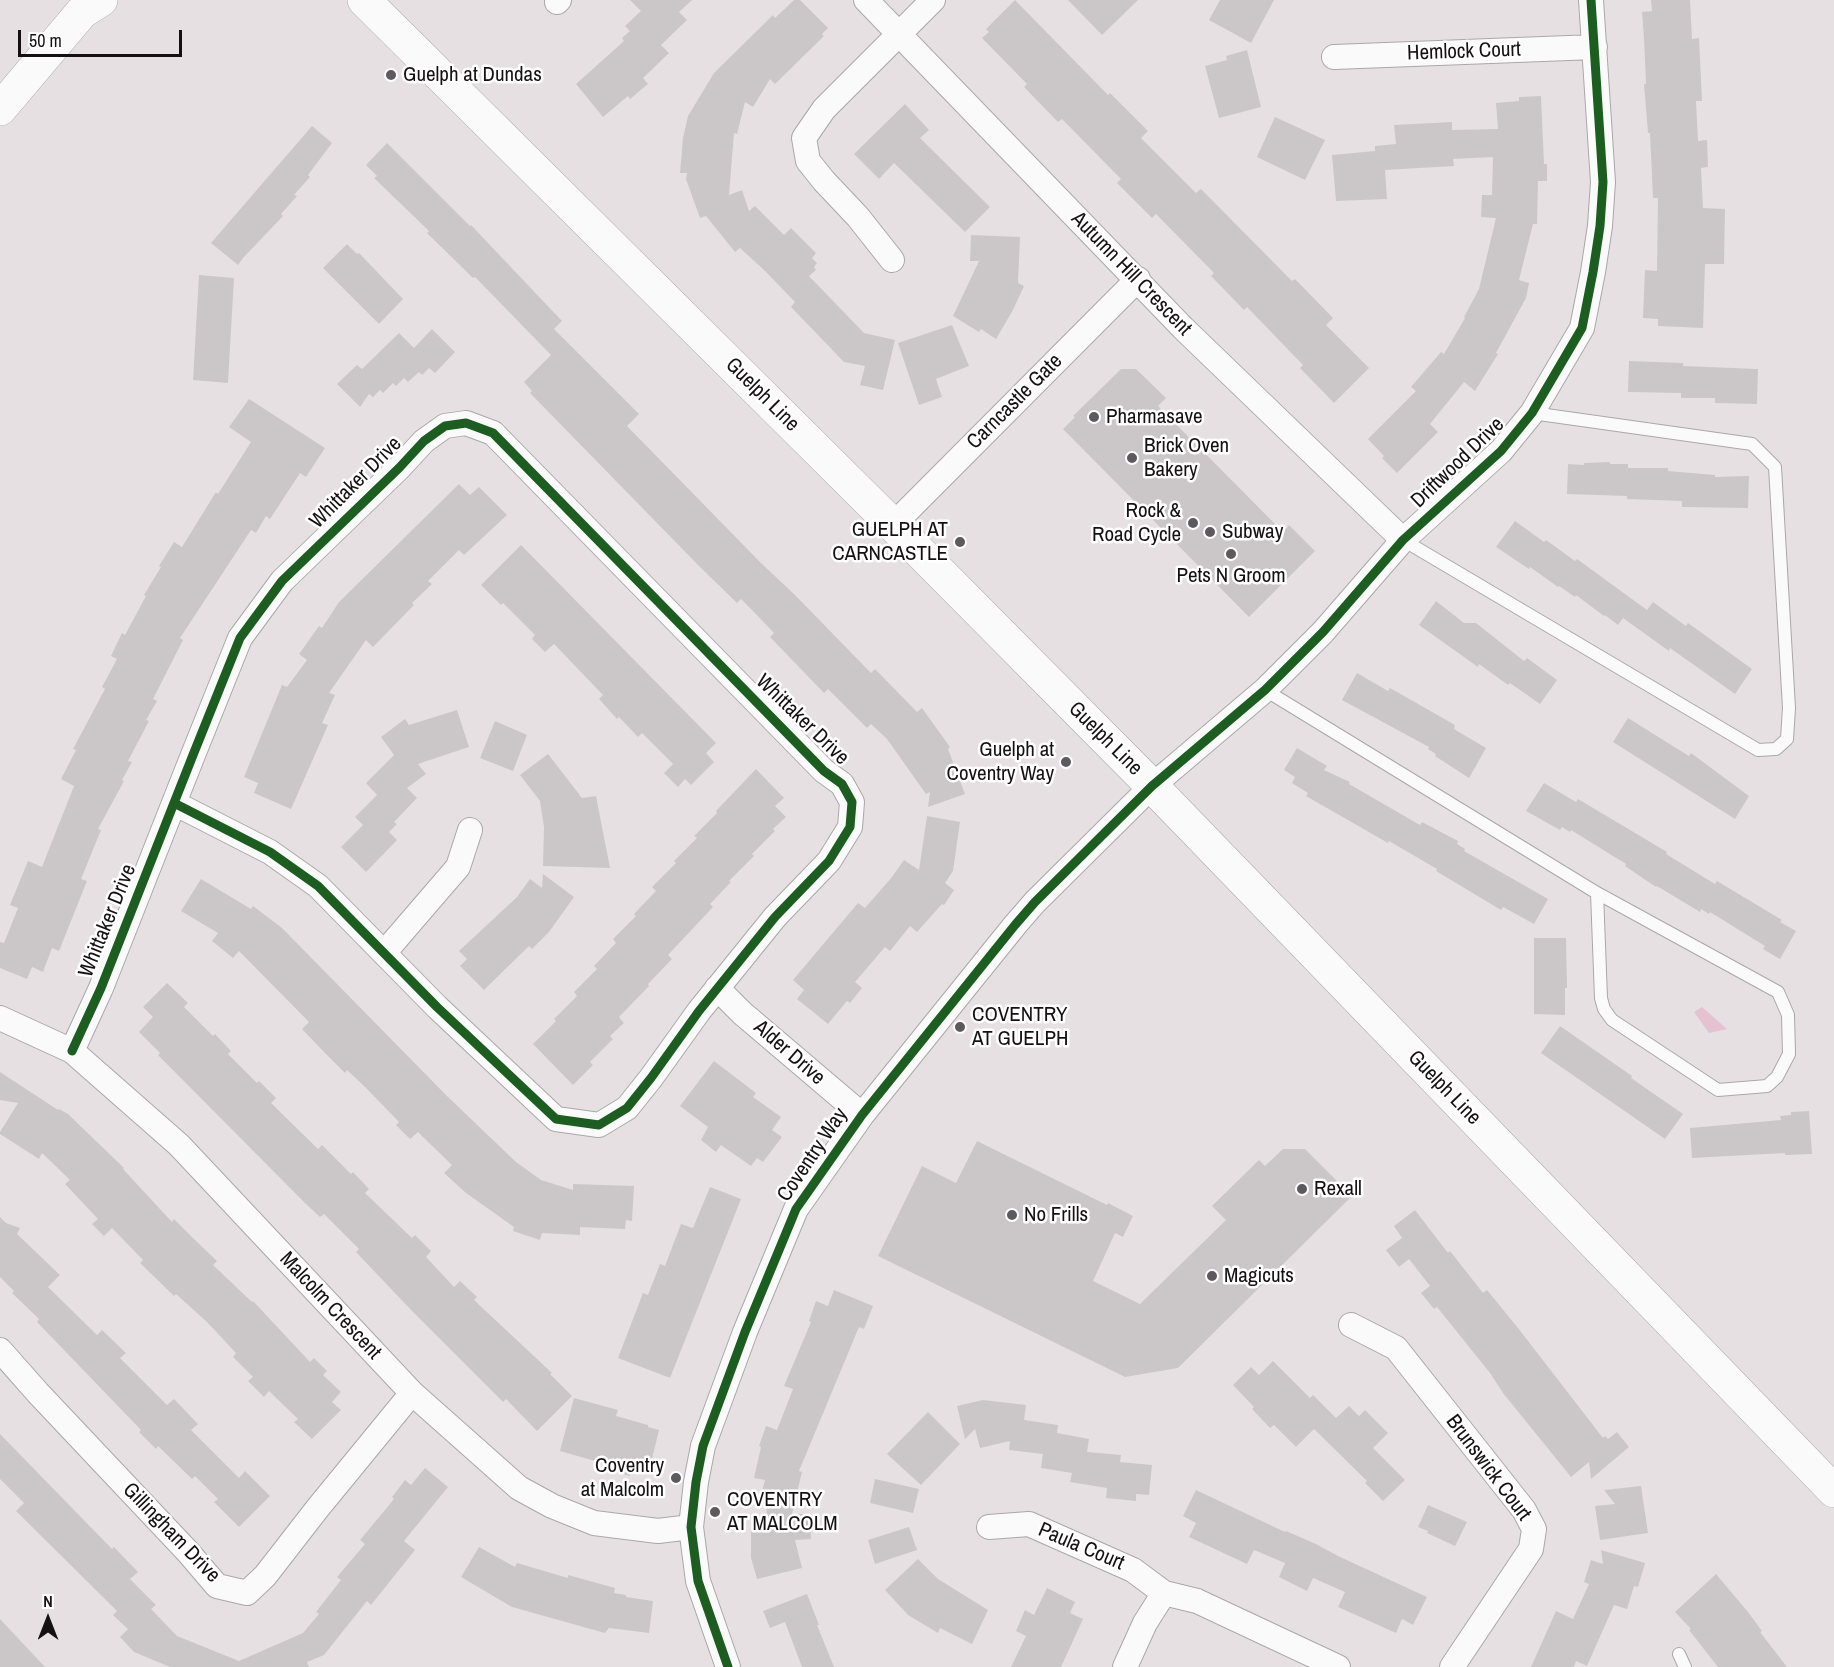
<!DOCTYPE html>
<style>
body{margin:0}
#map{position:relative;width:1834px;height:1667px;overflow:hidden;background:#e6e0e3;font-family:"Archivo Narrow",sans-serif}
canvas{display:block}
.north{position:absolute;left:18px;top:1589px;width:60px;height:60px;-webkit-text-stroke:4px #fff;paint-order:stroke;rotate:0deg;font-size:16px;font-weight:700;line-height:24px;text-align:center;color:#151113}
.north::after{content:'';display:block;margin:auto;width:21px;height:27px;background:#151113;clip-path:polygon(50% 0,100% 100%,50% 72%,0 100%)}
.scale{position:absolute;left:18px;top:30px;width:164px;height:27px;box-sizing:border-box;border:3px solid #151113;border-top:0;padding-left:8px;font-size:18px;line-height:21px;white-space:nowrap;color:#151113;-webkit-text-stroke:4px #fff;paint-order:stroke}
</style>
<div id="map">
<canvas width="1834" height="1667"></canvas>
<div class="north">N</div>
<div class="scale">50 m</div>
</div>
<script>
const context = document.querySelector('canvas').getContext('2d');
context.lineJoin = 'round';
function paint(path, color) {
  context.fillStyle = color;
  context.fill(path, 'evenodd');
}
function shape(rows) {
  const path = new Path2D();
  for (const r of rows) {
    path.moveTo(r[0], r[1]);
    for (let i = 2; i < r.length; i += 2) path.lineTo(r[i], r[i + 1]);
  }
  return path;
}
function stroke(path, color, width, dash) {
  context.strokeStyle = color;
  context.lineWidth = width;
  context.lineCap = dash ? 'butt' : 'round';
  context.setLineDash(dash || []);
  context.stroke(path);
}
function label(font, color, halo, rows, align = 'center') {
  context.font = font + ' "Archivo Narrow",sans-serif';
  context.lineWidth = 5;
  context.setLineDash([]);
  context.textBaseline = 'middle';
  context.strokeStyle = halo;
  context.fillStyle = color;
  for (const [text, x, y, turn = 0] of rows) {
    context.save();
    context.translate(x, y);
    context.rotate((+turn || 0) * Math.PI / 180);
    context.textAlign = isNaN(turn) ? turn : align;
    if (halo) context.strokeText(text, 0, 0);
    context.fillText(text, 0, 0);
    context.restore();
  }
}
paint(shape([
 [1702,1007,1727,1029,1709,1033,1694,1012]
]), '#e6c1d0');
paint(shape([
 [630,0,692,0,679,12,687,20,661,45,669,53,643,78,648,84,630,99,628,96,603,117,576,84,624,41,622,38,630,31,625,26,641,11],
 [794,0,800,0,828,28,822,34,824,36,775,84,770,79,753,107,745,102,737,134,734,133,729,195,742,190,749,211,755,206,784,235,791,228,816,253,812,258,817,263,814,267,816,270,809,276,864,333,895,340,883,390,860,385,865,366,844,362,791,307,795,302,765,271,740,248,735,252,706,216,700,218,686,179,687,173,680,173,683,138,688,116,714,73,773,15,775,18],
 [1015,0,1108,95,1110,93,1148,131,1141,138,1196,193,1201,189,1292,281,1295,279,1333,318,1326,325,1369,368,1334,403,1300,368,1303,365,1247,307,1244,310,1211,276,1214,273,1156,214,1152,218,1117,183,1121,179,1062,119,1058,122,1024,87,1027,84,982,38,989,32,986,29],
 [1068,0,1138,0,1102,35],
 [1220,0,1274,0,1251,43,1209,20],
 [1651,0,1690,0,1692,39,1699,38,1702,101,1696,101,1698,141,1707,140,1708,167,1701,168,1703,208,1725,209,1724,264,1705,264,1703,328,1658,326,1658,319,1643,318,1645,270,1657,271,1658,198,1653,198,1650,133,1648,133,1644,84,1646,84,1644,38,1642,12,1652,11],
 [1247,50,1261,107,1219,118,1205,66,1227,60,1226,56],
 [1541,96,1544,164,1547,164,1547,181,1538,181,1537,224,1533,224,1519,280,1529,283,1526,298,1496,353,1498,354,1475,391,1464,382,1430,424,1438,432,1397,473,1382,458,1384,456,1368,439,1416,391,1411,387,1441,352,1444,354,1465,318,1464,317,1479,289,1496,218,1481,217,1482,195,1492,195,1493,157,1453,159,1454,166,1385,170,1387,199,1336,201,1332,155,1375,151,1375,146,1396,144,1394,125,1452,122,1452,130,1498,129,1496,103,1519,101,1519,97],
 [905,104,929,130,920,138,990,207,965,232,894,163,879,179,854,154],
 [1275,117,1325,140,1305,180,1257,157],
 [312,126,332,143,308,175,310,177,294,195,297,196,281,214,283,216,243,258,238,265,211,243],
 [387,143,470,226,471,225,562,321,554,329,639,414,627,426,760,562,795,595,871,673,875,669,917,712,922,708,950,747,948,749,965,794,928,807,930,792,926,794,887,739,871,724,867,728,828,689,824,693,770,637,774,633,754,612,741,599,737,603,699,566,530,393,532,391,524,382,551,355,475,277,473,278,427,233,429,231,374,178,377,176,366,165],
 [971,235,1020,237,1018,283,1024,286,1013,310,996,339,981,329,979,332,953,316,979,261,970,261],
 [347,244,357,254,359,253,403,299,379,324,323,268],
 [199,275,234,278,228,383,193,380],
 [952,325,969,366,936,379,942,397,919,405,898,343],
 [432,329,455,352,435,373,429,368,422,375,419,372,408,382,404,378,396,386,393,383,383,393,380,390,373,397,369,394,360,407,337,384,357,365,362,369,399,333,414,348],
 [1629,361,1683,363,1683,366,1758,369,1757,404,1715,403,1715,398,1681,398,1681,393,1628,392],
 [1121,369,1136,369,1166,398,1158,406,1283,532,1289,525,1315,551,1249,617,1063,429,1075,417,1073,416],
 [249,399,325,448,306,477,300,473,270,519,266,516,256,533,251,530,180,638,183,640,153,699,157,701,146,720,149,721,128,761,132,762,122,780,124,781,98,829,101,830,81,879,87,881,59,951,52,948,43,972,32,967,27,979,0,968,0,942,4,943,18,908,10,905,28,861,42,867,51,844,74,786,61,779,76,750,73,749,105,689,102,687,117,659,111,656,122,633,125,635,146,596,144,595,161,567,159,566,174,542,182,547,216,492,218,494,251,442,229,427],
 [1610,462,1610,464,1628,464,1628,468,1668,468,1668,471,1715,475,1715,477,1749,476,1748,508,1682,507,1682,501,1627,499,1627,496,1567,494,1568,464,1584,465,1584,463],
 [459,484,470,495,479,487,507,515,464,555,459,550,428,581,432,584,412,603,414,605,373,647,366,640,329,693,335,695,322,723,328,725,291,809,254,793,258,783,244,777,282,685,287,687,307,660,299,654,319,626,322,628,339,602],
 [1515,521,1544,542,1546,540,1575,561,1577,559,1647,610,1653,602,1686,626,1688,623,1752,669,1735,694,1670,648,1669,651,1623,618,1618,625,1605,615,1604,616,1576,595,1575,597,1559,586,1558,587,1530,567,1529,569,1496,547],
 [521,545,716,743,706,753,714,762,691,785,685,779,678,787,664,773,673,764,642,733,638,737,619,717,617,719,599,699,603,695,554,644,545,652,532,639,535,635,503,603,501,605,481,585],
 [1436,601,1464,623,1476,623,1524,661,1527,658,1557,680,1540,704,1510,683,1508,685,1479,664,1478,667,1419,625],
 [1357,673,1388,691,1390,688,1455,725,1454,729,1486,748,1469,778,1435,756,1436,754,1428,749,1429,747,1342,700],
 [457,710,469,747,418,764,426,774,407,788,417,798,394,822,397,824,389,832,397,840,366,872,341,847,363,825,355,817,377,795,366,783,394,755,381,737,405,719,409,725],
 [1628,718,1689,756,1691,753,1749,796,1735,819,1613,742],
 [495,721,527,735,513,771,480,758],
 [1297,748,1327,766,1324,770,1350,782,1349,784,1420,825,1422,822,1458,841,1457,844,1465,849,1464,851,1548,899,1534,924,1503,907,1501,910,1436,871,1437,869,1389,841,1388,843,1306,796,1308,793,1292,783,1295,777,1284,770],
 [548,754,582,798,596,796,610,868,543,866,544,827,540,801,520,775],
 [756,769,784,798,775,806,786,817,773,829,775,831,752,854,754,856,729,881,731,882,710,904,713,907,668,955,672,959,648,984,649,986,619,1017,624,1023,610,1036,613,1039,590,1062,593,1065,573,1085,533,1044,556,1021,554,1019,577,996,574,992,597,969,594,966,616,943,613,939,636,916,634,914,656,891,652,887,676,863,674,861,697,838,694,836,717,813,716,811],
 [1544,783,1576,802,1578,799,1667,852,1666,854,1715,884,1717,881,1782,920,1780,922,1796,931,1780,959,1763,949,1765,946,1710,912,1709,914,1701,909,1700,912,1657,886,1656,887,1625,866,1626,864,1571,830,1570,832,1562,827,1560,830,1526,811],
 [927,816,960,822,953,871,945,883,954,890,944,905,942,904,917,932,910,926,890,951,885,947,855,982,862,988,850,1003,847,1001,828,1024,797,999,804,990,793,980,858,903,865,908,892,877,904,860,919,870],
 [543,874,574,897,549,932,532,949,529,946,484,990,460,966,467,959,459,951,517,897,530,879,542,888],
 [201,879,251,909,253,906,282,928,447,1096,516,1162,541,1180,573,1190,573,1184,634,1186,632,1221,626,1220,625,1229,580,1227,580,1235,542,1233,540,1240,513,1231,514,1227,466,1193,444,1173,452,1165,423,1137,418,1132,410,1139,396,1125,399,1122,365,1087,347,1070,345,1073,325,1053,302,1029,309,1022,239,951,233,958,212,941,218,933,181,911],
 [1534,938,1566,938,1567,988,1565,988,1565,1015,1534,1014],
 [167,983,188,1003,184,1007,213,1036,215,1034,231,1051,228,1054,257,1083,259,1081,276,1098,271,1103,318,1149,322,1145,351,1174,353,1172,369,1189,365,1193,412,1238,415,1235,431,1251,426,1257,454,1287,460,1281,477,1297,474,1300,552,1373,550,1374,572,1396,537,1431,506,1399,503,1402,413,1312,356,1252,359,1249,324,1214,320,1217,305,1203,158,1055,160,1053,139,1032,153,1017,143,1007],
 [1560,1026,1632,1076,1631,1078,1683,1114,1665,1139,1541,1053],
 [714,1061,756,1093,753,1097,781,1117,772,1130,782,1137,763,1162,757,1158,751,1166,721,1145,716,1152,701,1140,708,1127,680,1106],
 [0,1072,58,1110,59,1109,68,1114,124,1168,123,1169,172,1222,174,1219,195,1240,217,1261,213,1265,252,1302,253,1301,310,1362,314,1358,327,1371,323,1375,341,1392,332,1402,341,1410,312,1439,294,1422,298,1419,269,1391,264,1397,248,1381,253,1377,233,1357,236,1353,207,1322,176,1294,174,1296,140,1263,143,1260,112,1228,104,1236,92,1224,98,1219,65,1184,70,1180,42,1153,39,1159,0,1134,0,1132,18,1103,0,1100],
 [1809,1111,1812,1154,1785,1155,1785,1153,1692,1158,1690,1128,1781,1120,1780,1116,1791,1115,1791,1112],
 [977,1141,1107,1205,1108,1203,1133,1216,1123,1237,1115,1233,1093,1281,1140,1304,1226,1220,1212,1206,1259,1160,1265,1166,1283,1149,1305,1149,1352,1196,1178,1368,1125,1377,878,1256,922,1166,956,1183],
 [710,1187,741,1199,670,1378,618,1358,643,1293,648,1295,660,1264,665,1266,681,1224,693,1228],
 [1415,1210,1448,1253,1450,1251,1483,1293,1487,1290,1518,1328,1603,1438,1605,1436,1608,1439,1617,1432,1629,1447,1591,1479,1589,1462,1571,1477,1503,1393,1490,1373,1437,1307,1434,1309,1421,1293,1430,1286,1409,1259,1399,1267,1386,1250,1402,1238,1394,1226],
 [0,1217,6,1223,20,1228,17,1234,60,1275,48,1287,97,1335,102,1330,126,1353,120,1358,167,1405,174,1399,198,1424,191,1430,239,1478,245,1471,270,1496,239,1527,214,1502,218,1499,195,1476,192,1479,158,1446,156,1449,139,1432,141,1430,37,1322,39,1319,12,1293,14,1291,0,1277],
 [834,1290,873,1306,864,1329,859,1327,799,1471,802,1472,792,1514,810,1514,811,1539,795,1540,802,1568,757,1579,751,1558,751,1531,767,1530,766,1496,761,1495,765,1480,754,1478,761,1447,759,1446,766,1426,777,1430,793,1389,784,1386,811,1322,809,1321,816,1301,828,1306],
 [1273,1361,1310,1398,1313,1395,1336,1418,1349,1406,1359,1416,1365,1410,1388,1433,1373,1448,1405,1480,1383,1501,1365,1483,1367,1481,1314,1429,1296,1447,1274,1425,1270,1428,1252,1409,1254,1407,1233,1385,1251,1367,1259,1375],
 [574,1398,618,1410,616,1416,648,1425,648,1427,659,1430,651,1463,635,1459,630,1476,608,1470,609,1465,560,1451],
 [983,1400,1026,1405,1024,1420,1058,1425,1057,1433,1089,1439,1087,1452,1121,1455,1120,1462,1152,1465,1149,1495,1136,1494,1136,1501,1106,1498,1107,1488,1070,1482,1072,1473,1041,1468,1043,1454,1009,1450,1010,1441,980,1448,975,1429,965,1439,957,1406],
 [928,1412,960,1444,921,1485,887,1454],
 [0,1434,112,1549,114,1547,138,1572,130,1579,156,1605,151,1609,177,1636,239,1661,303,1633,319,1614,316,1612,341,1580,337,1577,365,1544,360,1540,394,1499,392,1497,405,1480,411,1485,425,1468,448,1487,404,1541,415,1550,371,1605,367,1601,324,1655,307,1662,309,1667,170,1667,134,1652,120,1637,128,1629,113,1615,117,1611,16,1511,24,1503,0,1479],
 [875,1479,919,1489,913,1513,870,1503],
 [1641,1486,1648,1533,1600,1540,1595,1506,1615,1504,1604,1490],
 [1196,1490,1285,1532,1286,1531,1316,1544,1338,1556,1427,1597,1413,1625,1402,1619,1396,1633,1338,1607,1345,1592,1313,1578,1307,1591,1279,1577,1285,1563,1254,1550,1247,1564,1189,1537,1196,1523,1183,1516],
 [1428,1505,1467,1522,1455,1546,1427,1533,1428,1531,1418,1527],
 [909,1527,917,1550,875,1564,868,1540],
 [479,1547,515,1567,517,1563,568,1578,568,1575,615,1588,614,1593,626,1595,626,1597,653,1601,649,1633,609,1628,605,1633,512,1607,461,1577],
 [1601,1550,1645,1563,1638,1587,1634,1586,1627,1609,1614,1605,1587,1666,1576,1661,1574,1667,1531,1667,1556,1611,1573,1619,1589,1584,1584,1582,1591,1560,1603,1564],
 [918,1559,938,1579,988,1610,972,1644,940,1628,938,1633,908,1615,885,1590],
 [1716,1574,1748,1612,1762,1631,1760,1632,1787,1667,1718,1667,1689,1630,1691,1629,1675,1612],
 [1047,1588,1075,1602,1070,1613,1083,1619,1061,1667,1011,1667,1026,1636,1016,1631,1025,1610,1034,1615],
 [807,1594,819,1625,817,1625,834,1667,802,1667,785,1622,770,1628,763,1611],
 [0,1619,45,1667,0,1667]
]), '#cbc7c9');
const lane = shape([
 [1403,540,1758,750,1776,749,1787,739,1789,708,1775,467,1752,444,1532,413],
 [1265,690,1597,893,1778,992,1788,1015,1789,1054,1777,1077,1767,1086,1718,1090,1612,1020,1604,1009,1601,998,1597,893],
 [1679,1654,1685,1667]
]);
const street = shape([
 [866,0,1183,328,1403,540],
 [557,2,559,0],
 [1334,57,1595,47],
 [892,260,858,217,824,181,808,161,804,138,824,109,933,0],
 [893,525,1138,279],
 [384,953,458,867,470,830],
 [717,988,742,1013,862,1115],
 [0,1018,72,1051,179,1145,412,1393,519,1488,552,1506,594,1523,658,1531,691,1527],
 [72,1051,101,988,174,803,193,755,240,638,282,581,399,468,424,441,445,426,466,423,493,433,824,771,842,784,852,802,850,827,829,861,775,917,699,1011,651,1078,627,1108,599,1125,556,1119,437,1007,318,886,270,852,174,803],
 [1351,1325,1396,1348,1524,1510,1534,1529,1531,1549,1452,1667],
 [0,1350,38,1393,188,1552,217,1586,247,1593,265,1576,317,1509,412,1393],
 [989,1527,1029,1524,1133,1570,1164,1593],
 [728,1667,698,1581,691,1527,696,1482,703,1446,745,1332,796,1209,862,1115,1015,925,1035,902,1152,786,1265,690,1323,632,1403,540,1501,451,1532,413,1582,328,1593,272,1600,226,1603,182,1591,0],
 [1125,1667,1145,1623,1164,1593,1197,1601,1338,1667]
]);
const secondary = shape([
 [364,0,893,525,1152,786,1834,1491]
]);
const primary = shape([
 [0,109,82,12,101,0]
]);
stroke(lane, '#aba7a9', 14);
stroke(street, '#aba7a9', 26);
stroke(secondary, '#aba7a9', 34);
stroke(primary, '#aba7a9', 34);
stroke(lane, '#fbfafb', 12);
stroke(street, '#fbfafb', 24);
stroke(secondary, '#fbfafb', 33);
stroke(primary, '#fbfafb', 33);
stroke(shape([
 [72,1051,101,988,174,803,193,755,240,638,282,581,399,468,424,441,445,426,466,423,493,433,824,771,842,784,852,802,850,827,829,861,775,917,699,1011,651,1078,627,1108,599,1125,556,1119,437,1007,318,886,270,852,174,803],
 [728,1667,698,1581,691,1527,696,1482,703,1446,745,1332,796,1209,862,1115,1015,925,1035,902,1152,786,1265,690,1323,632,1403,540,1501,451,1532,413,1582,328,1593,272,1600,226,1603,182,1591,0]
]), '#1b5e20', 9);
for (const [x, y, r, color] of [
 [391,75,6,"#5e595c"],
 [1094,417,6,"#5e595c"],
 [1132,458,6,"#5e595c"],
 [1193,523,6,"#5e595c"],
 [1210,532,6,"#5e595c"],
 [960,542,6,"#5e595c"],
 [1231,554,6,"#5e595c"],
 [1066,762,6,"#5e595c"],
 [960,1027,6,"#5e595c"],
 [1302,1189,6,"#5e595c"],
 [1012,1215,6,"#5e595c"],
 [1212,1276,6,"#5e595c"],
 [676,1478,6,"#5e595c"],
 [715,1512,6,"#5e595c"]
]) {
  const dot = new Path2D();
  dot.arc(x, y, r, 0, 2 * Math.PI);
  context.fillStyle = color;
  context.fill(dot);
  stroke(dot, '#fff', 2);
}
label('21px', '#151113', '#fff', [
 ["Hemlock Court",1464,52,-2],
 ["Autumn Hill Crescent",1131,274,46],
 ["Guelph Line",762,395,45],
 ["Carncastle Gate",1015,402,-45],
 ["Driftwood Drive",1458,463,-44],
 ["Whittaker Drive",356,483,-45],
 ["Whittaker Drive",802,720,44],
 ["Guelph Line",1105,739,45],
 ["Whittaker Drive",108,921,-68],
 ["Alder Drive",789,1053,41],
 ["Guelph Line",1444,1088,46],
 ["Coventry Way",813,1155,-56],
 ["Malcolm Crescent",330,1306,47],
 ["Brunswick Court",1488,1468,53],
 ["Gillingham Drive",171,1533,46],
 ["Paula Court",1081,1547,23]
]);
label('21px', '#151113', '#fff', [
 ["Guelph at Dundas",403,75],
 ["Pharmasave",1106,417],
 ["Brick Oven",1144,446],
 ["Bakery",1144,470],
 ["Rock &",1181,511,"right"],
 ["Road Cycle",1181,535,"right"],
 ["GUELPH AT",948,530,"right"],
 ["CARNCASTLE",948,554,"right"],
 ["Subway",1222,532],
 ["Pets N Groom",1231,576,"center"],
 ["Guelph at",1054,750,"right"],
 ["Coventry Way",1054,774,"right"],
 ["COVENTRY",972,1015],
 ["AT GUELPH",972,1039],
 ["Rexall",1314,1189],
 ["No Frills",1024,1215],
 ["Magicuts",1224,1276],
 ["Coventry",664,1466,"right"],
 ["at Malcolm",664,1490,"right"],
 ["COVENTRY",727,1500],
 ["AT MALCOLM",727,1524]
], 'left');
</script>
